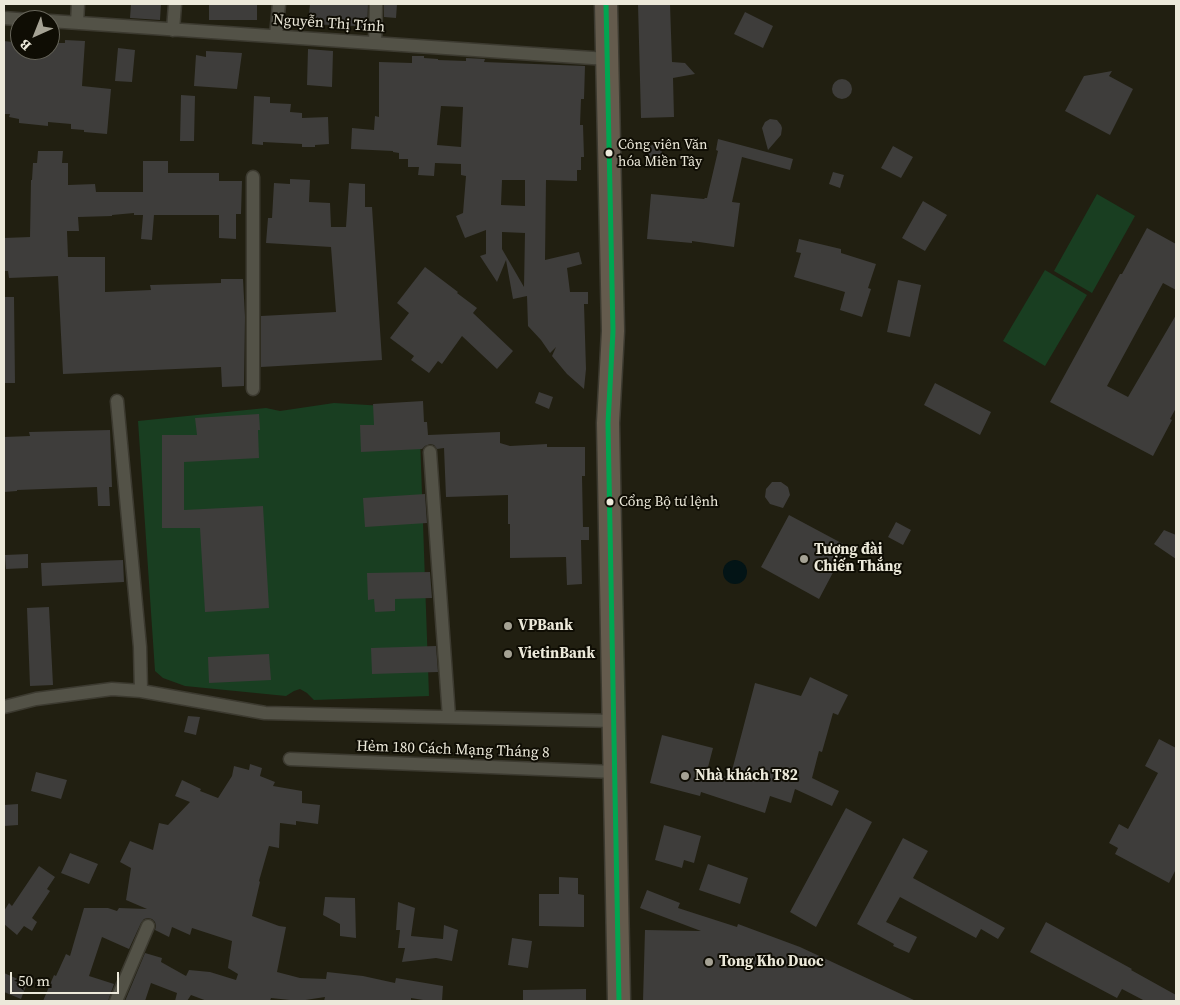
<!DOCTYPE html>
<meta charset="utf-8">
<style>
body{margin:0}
#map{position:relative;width:1180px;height:1005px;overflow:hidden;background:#211f11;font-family:"Source Serif 4",serif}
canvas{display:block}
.frame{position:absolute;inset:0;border:5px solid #ece9da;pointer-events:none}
.north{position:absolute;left:10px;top:10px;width:50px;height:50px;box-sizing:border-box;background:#0f0d04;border:1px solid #67655a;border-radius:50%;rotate:224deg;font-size:14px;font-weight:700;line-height:20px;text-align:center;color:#ece9da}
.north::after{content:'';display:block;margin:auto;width:18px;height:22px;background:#a5a294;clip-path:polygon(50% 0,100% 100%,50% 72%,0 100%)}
.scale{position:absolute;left:10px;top:972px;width:109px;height:22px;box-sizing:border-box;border:2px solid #ece9da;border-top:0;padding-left:6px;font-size:15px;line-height:18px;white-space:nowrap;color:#ece9da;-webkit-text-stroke:4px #0f0d04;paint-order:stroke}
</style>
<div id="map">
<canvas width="1180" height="1005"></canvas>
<div class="frame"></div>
<div class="north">B</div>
<div class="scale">50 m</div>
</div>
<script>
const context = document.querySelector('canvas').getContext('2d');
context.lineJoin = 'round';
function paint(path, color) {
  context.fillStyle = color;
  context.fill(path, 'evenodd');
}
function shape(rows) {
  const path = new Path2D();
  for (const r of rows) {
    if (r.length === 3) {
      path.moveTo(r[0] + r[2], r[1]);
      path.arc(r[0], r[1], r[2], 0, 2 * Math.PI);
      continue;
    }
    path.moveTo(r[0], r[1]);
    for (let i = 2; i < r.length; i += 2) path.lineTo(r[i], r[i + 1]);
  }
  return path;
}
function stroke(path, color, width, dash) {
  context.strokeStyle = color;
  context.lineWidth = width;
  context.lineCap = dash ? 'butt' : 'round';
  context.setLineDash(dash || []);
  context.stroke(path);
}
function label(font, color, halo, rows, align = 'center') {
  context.font = font + ' "Source Serif 4",serif';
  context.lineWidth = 4;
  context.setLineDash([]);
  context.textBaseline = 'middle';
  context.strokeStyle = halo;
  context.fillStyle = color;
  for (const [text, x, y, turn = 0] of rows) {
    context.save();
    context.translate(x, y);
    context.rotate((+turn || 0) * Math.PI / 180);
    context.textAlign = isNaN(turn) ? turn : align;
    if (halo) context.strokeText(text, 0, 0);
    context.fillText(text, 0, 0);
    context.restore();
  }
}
paint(shape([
 [1097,194,1135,216,1092,293,1054,271],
 [1045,270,1087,295,1045,366,1003,341],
 [334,403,419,408,429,696,314,700,307,693,300,689,294,691,286,696,185,686,163,678,155,671,138,421,266,408,280,411]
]), '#193e21');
paint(shape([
 [735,572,12]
]), '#031416');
paint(shape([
 [131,4,161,4,160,20,130,18],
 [209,4,257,4,257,20,209,20],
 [310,4,368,4,367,31,356,29,356,26,308,24],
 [384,4,397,4,396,18,384,17],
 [638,4,670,4,672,62,685,63,695,74,673,78,674,117,641,118],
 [745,12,773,26,763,48,734,34],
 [65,40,85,41,82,86,111,89,107,134,84,132,84,130,71,129,71,124,48,122,48,126,19,123,19,119,9,117,10,114,4,114,4,41,20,43,20,50,50,50,50,43,65,43],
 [118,48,135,50,132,82,115,81],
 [308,49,333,51,332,87,307,85],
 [206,51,242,53,237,89,194,86,196,55,206,57],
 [412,56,424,56,424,58,438,59,438,60,466,61,466,58,485,59,484,62,585,66,584,99,581,99,580,125,583,125,584,157,581,157,581,170,577,170,577,181,546,180,545,260,579,252,582,264,567,268,570,292,588,292,588,304,584,304,586,369,584,389,567,374,552,356,556,347,550,353,541,340,528,326,527,296,513,299,506,260,497,282,480,256,486,254,486,230,465,238,456,216,463,213,466,176,461,175,461,164,435,163,434,176,418,175,419,167,408,167,408,159,399,159,399,153,393,152,393,151,351,149,352,128,374,130,375,116,379,117,379,62,412,63],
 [441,106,463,107,461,147,437,145],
 [502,180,525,180,525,206,501,205],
 [502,232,525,233,524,287,502,249],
 [1112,71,1109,76,1133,89,1110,135,1065,111,1084,76],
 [842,89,10],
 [181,95,195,96,194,141,180,141],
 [254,96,270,97,270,103,291,104,290,112,302,113,302,118,328,117,329,144,315,145,315,147,302,147,302,144,263,142,263,145,252,144],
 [770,119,777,120,781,125,782,128,781,135,768,150,762,128,765,122],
 [718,139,793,159,790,170,742,157,732,202,740,203,734,247,692,241,692,243,647,239,651,194,704,199,705,198,707,198,718,151,716,150],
 [653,154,9],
 [893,146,913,157,901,178,881,168],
 [38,151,63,151,62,163,68,163,68,185,95,184,96,192,143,192,143,161,168,161,168,173,219,173,219,181,242,181,241,214,236,214,236,239,219,238,219,215,154,215,152,240,141,239,143,215,134,215,134,213,112,215,112,216,78,217,79,231,67,231,67,232,68,257,105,257,105,292,151,290,150,285,221,283,221,279,243,279,245,317,244,386,222,387,221,367,63,374,58,276,9,278,8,271,4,271,4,238,30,237,31,180,32,180,33,163,37,163],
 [833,172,844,175,840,188,829,184],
 [290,179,310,180,309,202,330,203,331,227,346,227,349,183,365,184,365,207,372,207,382,360,261,367,261,316,336,312,331,247,266,243,268,218,272,218,274,183,290,184],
 [923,201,947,215,925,251,902,238],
 [1147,228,1176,244,1176,290,1163,283,1107,386,1128,397,1176,315,1176,408,1170,419,1172,420,1153,456,1050,402,1120,274,1122,274],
 [799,239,841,249,841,253,876,264,868,288,871,289,862,317,840,310,845,292,794,277,801,253,796,252],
 [425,267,458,292,457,293,477,308,473,313,513,351,497,369,462,336,442,364,438,361,429,373,411,360,414,356,390,338,409,313,397,303],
 [898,280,921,285,910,337,887,332],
 [4,297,14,297,15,383,4,383],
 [935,383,991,412,980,435,924,405],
 [539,392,553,397,549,409,535,403],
 [423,401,424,422,427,422,428,435,500,432,500,443,510,446,547,444,547,447,585,447,585,476,582,476,583,527,589,527,589,540,581,540,582,584,567,585,566,557,510,558,510,524,508,524,508,495,446,497,444,448,437,449,434,445,430,444,425,446,422,449,361,452,360,425,374,425,373,404],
 [259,414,260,430,258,430,259,458,184,462,184,510,263,506,269,608,205,612,200,528,162,528,162,435,197,435,195,418],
 [110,430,112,487,109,487,110,506,98,506,97,487,17,490,17,491,4,492,4,437,30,436,29,432],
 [772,482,781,482,788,487,790,495,783,508,770,504,765,497,766,489],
 [425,494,427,523,365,527,363,498],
 [789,515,847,546,819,599,761,567],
 [896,522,911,530,903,545,888,537],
 [1164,530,1176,535,1176,559,1154,544],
 [28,554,28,568,6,569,5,555],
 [123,560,124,582,42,586,41,563],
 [430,572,432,598,395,599,395,611,375,612,374,599,368,600,367,573],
 [49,607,53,685,30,686,27,608],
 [436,646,438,672,372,674,371,648],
 [269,654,271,680,209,683,208,657],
 [810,677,848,695,838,715,833,713,822,752,819,751,812,778,839,791,832,806,795,789,791,803,770,796,765,813,701,792,700,796,650,783,662,735,713,748,707,771,730,778,755,683,801,696],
 [188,716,200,717,196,735,184,732],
 [1159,739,1176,748,1176,869,1169,883,1115,854,1118,848,1109,843,1119,824,1128,829,1158,773,1145,766],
 [250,764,262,768,260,776,275,782,273,786,302,791,302,803,320,805,318,824,296,821,296,825,280,823,279,848,269,846,259,881,260,882,252,916,279,926,286,927,277,972,300,978,326,979,327,972,363,976,395,983,396,978,443,986,442,1001,429,1001,411,998,411,1001,337,1000,337,1001,324,1001,325,997,299,1001,271,998,270,1001,207,1001,191,995,187,1001,175,1001,177,993,151,983,145,1001,125,1001,145,953,162,958,161,962,186,976,189,970,210,972,236,980,238,974,228,968,232,941,192,928,190,935,172,927,169,937,155,930,156,926,155,922,152,919,148,918,144,919,141,923,129,949,102,937,89,976,114,984,108,1001,43,1001,54,975,56,976,66,954,70,956,84,908,108,908,117,911,119,908,147,909,126,900,131,868,120,862,130,841,153,850,159,823,168,825,190,802,175,796,182,780,201,789,200,791,218,798,232,776,234,766,249,770],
 [36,772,67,780,61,799,31,791],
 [18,804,18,825,4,826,4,805],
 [846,808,872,822,816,927,790,912],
 [664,825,701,836,694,863,684,860,682,868,655,860],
 [903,838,928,851,913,878,1005,928,998,939,981,929,976,938,900,897,886,922,917,937,909,953,893,946,894,944,857,924],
 [70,853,98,864,89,884,61,873],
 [708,864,748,878,740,904,699,890],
 [39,866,55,877,47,889,50,891,32,918,37,922,32,931,24,926,17,935,4,924,4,911,9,903,12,906],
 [559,877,578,878,578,894,584,895,584,927,539,926,539,894,559,894],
 [647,890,680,903,678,908,737,927,738,924,800,947,916,1001,643,1001,645,930,701,931,640,908],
 [325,897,355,898,356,938,340,936,340,924,323,915],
 [398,902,415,908,411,936,443,939,444,925,458,930,452,961,436,958,402,962,405,948,398,948,400,930,396,930],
 [1046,922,1132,969,1131,970,1176,995,1176,1001,1145,1001,1122,989,1117,998,1030,952],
 [512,938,532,941,528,968,508,965],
 [4,973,27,983,21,999,4,992],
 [586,989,586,1001,523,1001,523,990]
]), '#3e3d3b');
const street = shape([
 [4,18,29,20],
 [50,21,607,59],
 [77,23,78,4],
 [173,30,175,4],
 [276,36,279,4],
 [375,43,376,4],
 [253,177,253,389],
 [117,401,140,647,141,691,265,713,614,721],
 [430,452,449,717],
 [4,707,36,699,112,689,141,691],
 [290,759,615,772],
 [116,1001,148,926]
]);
const highway = shape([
 [606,4,613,331,608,423,619,1001]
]);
stroke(street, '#3c3a30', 15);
stroke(highway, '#3c3a30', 25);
stroke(street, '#535247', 12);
stroke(highway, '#645b4d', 22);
stroke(shape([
 [606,4,613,331,608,423,619,1001]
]), '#00a651', 5);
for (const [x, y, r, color] of [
 [609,153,4.5,"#ece9da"],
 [610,502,4.5,"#ece9da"],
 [804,559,5,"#a5a294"],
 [508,626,5,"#a5a294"],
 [508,654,5,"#a5a294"],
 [685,776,5,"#a5a294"],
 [709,962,5,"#a5a294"]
]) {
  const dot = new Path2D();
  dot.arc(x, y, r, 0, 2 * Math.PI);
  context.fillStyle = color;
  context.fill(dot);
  stroke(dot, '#0f0d04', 2);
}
label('14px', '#ece9da', '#0f0d04', [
 ["Công viên Văn",618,145],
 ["hóa Miền Tây",618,162],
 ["Cổng Bộ tư lệnh",619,502]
], 'left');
label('15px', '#ece9da', '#0f0d04', [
 ["Nguyễn Thị Tính",329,24,4],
 ["Hẻm 180 Cách Mạng Tháng 8",453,750,2]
]);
label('bold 15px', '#ece9da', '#0f0d04', [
 ["Tượng đài",814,550],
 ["Chiến Thắng",814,567],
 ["VPBank",518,626],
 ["VietinBank",518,654],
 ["Nhà khách T82",695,776],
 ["Tong Kho Duoc",719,962]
], 'left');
</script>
